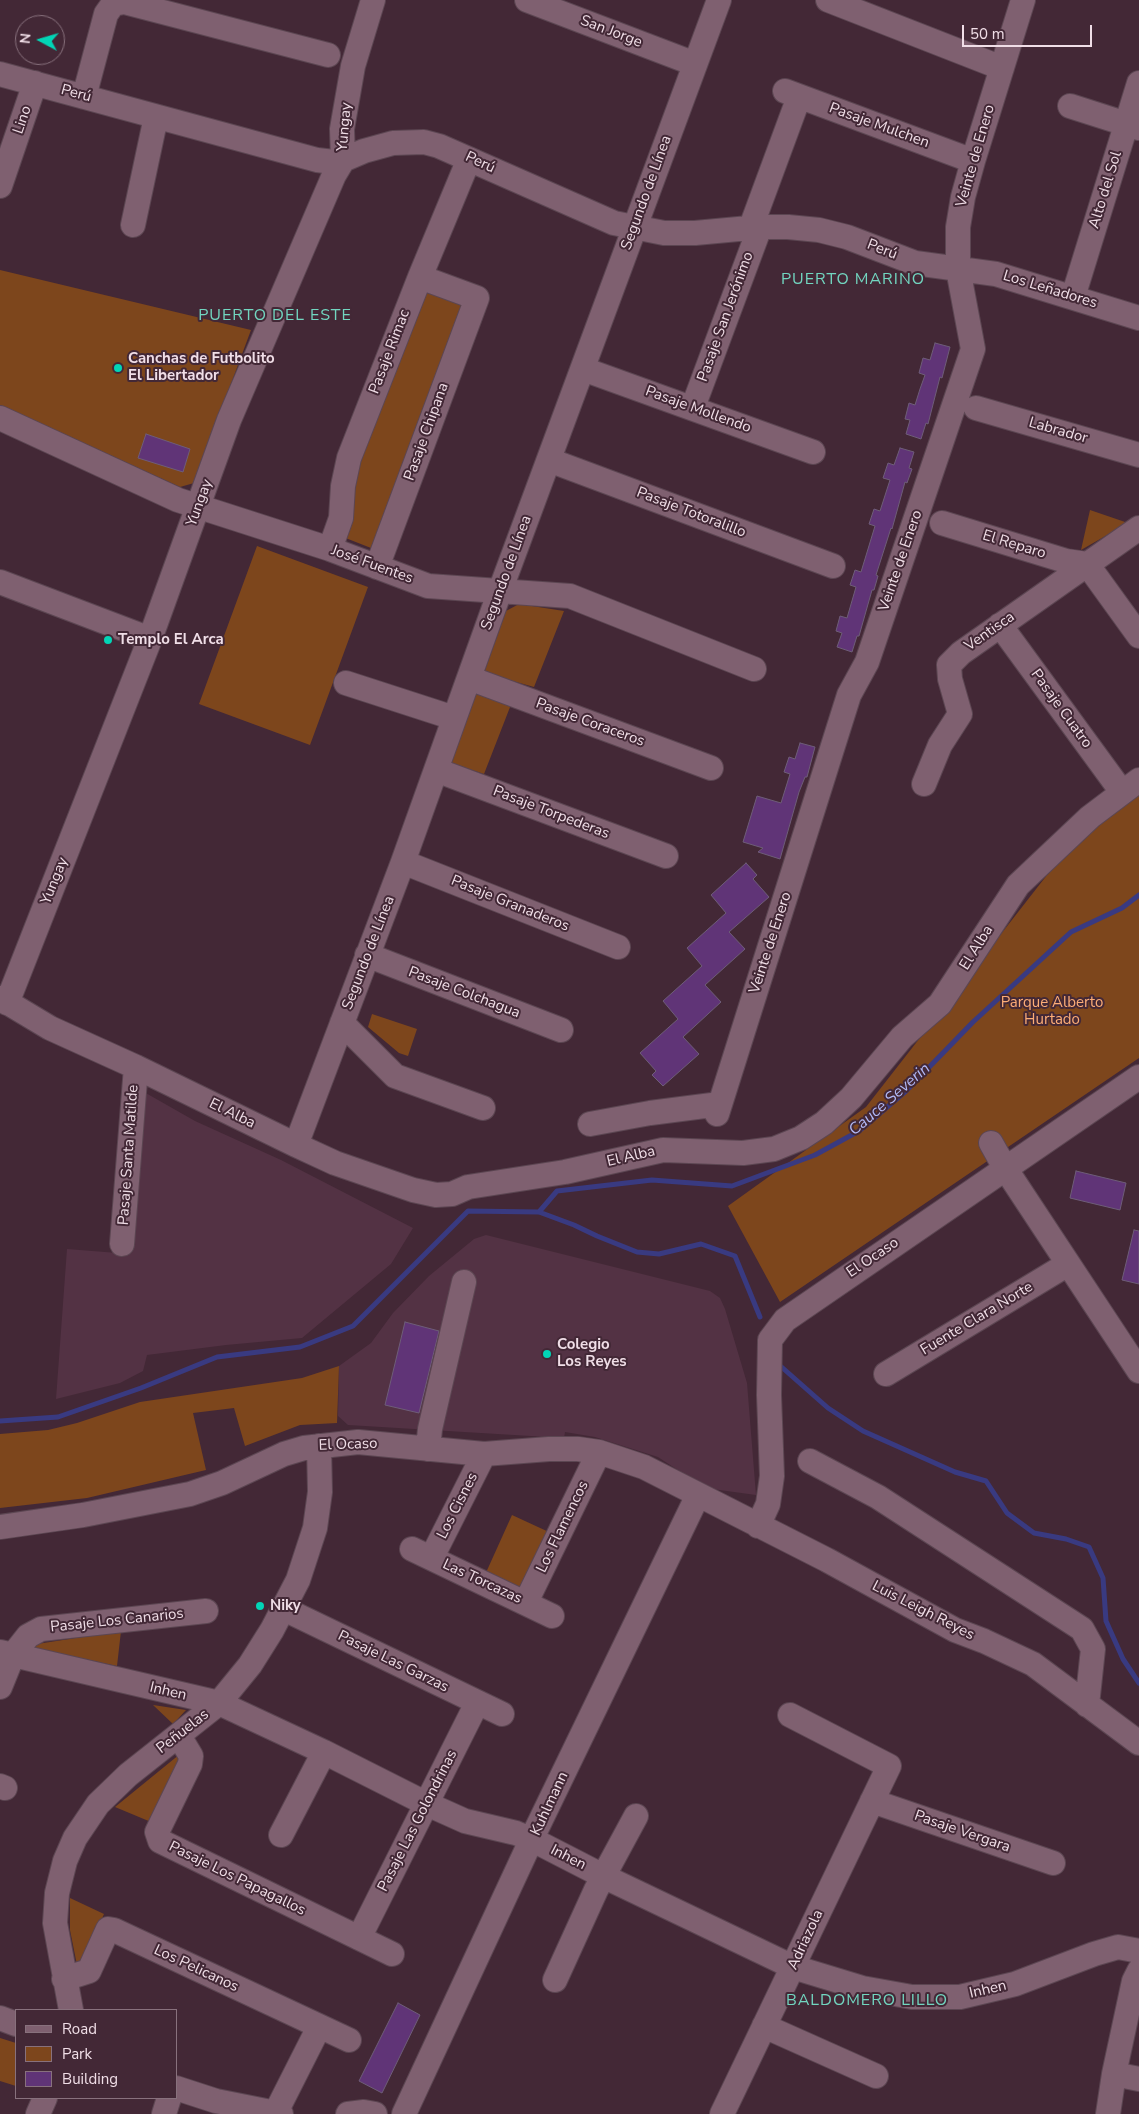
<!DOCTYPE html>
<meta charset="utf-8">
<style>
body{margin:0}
#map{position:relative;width:1139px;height:2114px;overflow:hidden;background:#432836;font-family:"Nunito Sans",sans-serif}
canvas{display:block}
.legend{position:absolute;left:15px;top:2009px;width:162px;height:90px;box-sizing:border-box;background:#432836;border:1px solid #88717d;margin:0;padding:6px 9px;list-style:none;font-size:15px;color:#f0dee7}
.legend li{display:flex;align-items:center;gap:10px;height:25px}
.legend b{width:25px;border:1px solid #88717d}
.north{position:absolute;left:15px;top:15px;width:50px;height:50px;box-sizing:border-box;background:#432836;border:1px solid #88717d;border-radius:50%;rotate:276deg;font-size:14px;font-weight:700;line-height:20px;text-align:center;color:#f0dee7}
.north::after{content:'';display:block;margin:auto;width:18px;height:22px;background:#02d5b6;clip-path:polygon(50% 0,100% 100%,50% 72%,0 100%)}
.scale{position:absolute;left:962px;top:25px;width:130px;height:22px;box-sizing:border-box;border:2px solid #f0dee7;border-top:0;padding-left:6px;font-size:15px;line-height:18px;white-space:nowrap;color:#f0dee7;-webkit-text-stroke:4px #432836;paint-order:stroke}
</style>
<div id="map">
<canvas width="1139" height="2114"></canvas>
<ul class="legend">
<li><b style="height:6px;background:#7f6070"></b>Road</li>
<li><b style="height:14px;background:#7d461c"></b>Park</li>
<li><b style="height:14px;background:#603477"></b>Building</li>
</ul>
<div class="north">N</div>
<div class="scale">50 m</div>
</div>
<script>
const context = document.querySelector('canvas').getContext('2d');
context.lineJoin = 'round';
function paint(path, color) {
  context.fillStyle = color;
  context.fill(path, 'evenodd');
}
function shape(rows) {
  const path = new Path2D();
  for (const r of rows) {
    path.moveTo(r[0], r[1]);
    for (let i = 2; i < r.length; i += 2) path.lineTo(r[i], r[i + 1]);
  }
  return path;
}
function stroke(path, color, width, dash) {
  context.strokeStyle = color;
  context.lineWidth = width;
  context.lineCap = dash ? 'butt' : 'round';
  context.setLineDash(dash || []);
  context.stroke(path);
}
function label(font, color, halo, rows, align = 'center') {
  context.font = font + ' "Nunito Sans",sans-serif';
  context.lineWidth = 4;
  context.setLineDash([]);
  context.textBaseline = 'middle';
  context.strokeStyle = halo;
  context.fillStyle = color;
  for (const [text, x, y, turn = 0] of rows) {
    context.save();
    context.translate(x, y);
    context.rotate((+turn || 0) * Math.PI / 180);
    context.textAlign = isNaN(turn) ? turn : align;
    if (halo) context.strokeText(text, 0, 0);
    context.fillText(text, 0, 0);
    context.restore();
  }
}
paint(shape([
 [144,1092,195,1121,281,1160,413,1228,391,1264,302,1338,226,1345,147,1355,143,1371,120,1383,56,1399,67,1249,130,1254],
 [486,1235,710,1291,720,1298,725,1309,747,1383,756,1495,705,1488,658,1457,595,1437,565,1432,564,1438,348,1425,338,1416,339,1366,371,1343,393,1313,429,1276,474,1239]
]), '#533244');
paint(shape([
 [0,270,251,330,194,483,180,487,0,405],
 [425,289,461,299,464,307,371,548,343,537,352,480],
 [1090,510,1128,523,1081,550],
 [257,546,368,587,310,745,199,704],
 [519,604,564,611,534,687,484,673,506,611],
 [475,691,512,702,484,774,448,762],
 [1139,795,1139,1058,780,1302,728,1206,866,1107,1047,875,1084,835],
 [372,1014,417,1029,408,1056,399,1053,368,1027],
 [339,1366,337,1423,300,1425,245,1446,234,1408,193,1413,206,1470,87,1498,0,1508,0,1434,48,1430,77,1423,140,1402,302,1378],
 [512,1515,551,1533,523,1595,484,1577],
 [121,1631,117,1666,33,1648,37,1644],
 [153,1705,186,1710,173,1724],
 [180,1754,184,1758,151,1822,115,1807],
 [70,1898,104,1914,78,1970,70,1930],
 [0,2038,16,2043,16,2086,0,2081]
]), '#7d461c');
stroke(shape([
 [539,1212,557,1191,652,1180,732,1186,815,1155,859,1131,906,1091,973,1022,1071,932,1122,908,1139,895],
 [777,1363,828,1408,863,1431,955,1472,986,1481,1007,1513,1034,1533,1066,1539,1089,1547,1103,1578,1106,1621,1123,1659,1139,1683],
 [0,1421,58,1417,141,1388,217,1357,300,1347,353,1326,468,1211,539,1212,574,1225,597,1236,637,1252,659,1254,701,1244,735,1256,760,1317]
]), '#393a81', 5);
const building = shape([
 [935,343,950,347,942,378,940,377,928,424,926,423,921,439,906,434,910,420,905,419,909,403,915,405,920,389,925,375,919,373,923,358,930,360,935,343],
 [146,434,190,449,183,472,138,458,146,434],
 [900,448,914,452,909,468,912,469,907,483,905,482,892,529,891,528,876,575,878,576,874,590,872,590,859,636,857,636,852,652,837,647,842,633,836,631,840,616,847,618,856,587,850,585,855,570,861,572,875,526,869,524,874,509,880,511,890,480,883,478,888,463,894,465,900,448],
 [800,743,815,747,807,777,805,777,799,792,780,859,758,852,763,848,743,842,757,796,781,803,790,774,784,772,789,757,795,759,800,743],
 [746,863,757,875,753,879,769,897,729,932,745,949,705,985,721,1002,683,1037,699,1054,663,1086,652,1075,656,1071,640,1053,678,1019,663,1001,702,966,687,948,726,913,711,895,746,863],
 [1076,1171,1126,1183,1120,1210,1070,1198,1076,1171],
 [1134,1230,1139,1231,1139,1284,1122,1280,1134,1230],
 [405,1322,439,1331,419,1413,385,1405,405,1322],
 [398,2003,420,2015,382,2093,359,2081,398,2003]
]);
paint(building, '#603477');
stroke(building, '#6e5d78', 1);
const minor = shape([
 [527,0,695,64],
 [828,0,1002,68],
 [0,74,317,160,334,162,343,160,364,151,393,143,424,142,439,146,614,223,664,233,695,233,760,227,788,227,819,230,847,237,915,263,996,274,1139,318],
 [785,91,973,161],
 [84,97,106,14,113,4,124,2,328,55],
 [1070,106,1139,128],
 [0,186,35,83],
 [133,225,156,117],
 [751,227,799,97],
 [1073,297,1139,83],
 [583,369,813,452],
 [693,407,760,227],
 [976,408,1139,455],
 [0,418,178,500,330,549,428,586,570,596,754,669],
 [549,460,833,566],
 [942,523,1066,561,1087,564,1139,636],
 [330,549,341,518,343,486,349,458,420,277,469,159],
 [377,567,477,298,420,277],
 [0,582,150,639],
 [1000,625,1122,792],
 [469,678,711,768],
 [346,683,454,718],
 [436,770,666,856],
 [924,784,940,745,960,714,950,679,949,665,961,653,1139,528],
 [403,862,618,947],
 [367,955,561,1030],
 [0,998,50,1028,136,1067,296,1145,335,1163,413,1190,436,1195,452,1194,468,1187,565,1172,663,1150,743,1153,774,1149,801,1138,824,1123,851,1098,902,1037,940,1004,1018,885,1090,817,1139,780],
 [7,1003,150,639,229,420,334,175,343,160,342,129,353,66,373,0],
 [342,1023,395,1076,483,1108],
 [717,1114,849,695,867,662,973,349,958,269,958,227,963,197,973,161,1023,0],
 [590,1124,650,1113,720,1104],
 [991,1143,1005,1168,1139,1371],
 [296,1145,403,862,500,591,719,0],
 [122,1244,136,1067],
 [886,1374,1068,1264],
 [428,1449,430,1429,464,1282],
 [810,1461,878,1497,1082,1629,1093,1649,1087,1705],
 [758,1526,768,1504,772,1476,769,1395,770,1340,785,1320,1139,1077],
 [0,1527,83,1515,190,1494,222,1483,284,1454,304,1448,358,1442,484,1454,549,1449,578,1449,599,1452,644,1467,827,1560,955,1630,984,1641,1033,1664,1139,1743],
 [412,1549,552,1616],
 [432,1557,484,1454],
 [526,1602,599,1452],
 [284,1609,502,1714],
 [0,1652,219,1703,324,1752,427,1804,465,1821,516,1833,533,1840,605,1877,793,1967,862,1988,912,1997,960,1997,1015,1984,1094,1954,1118,1947,1139,1951],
 [0,1687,13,1655,28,1636,41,1629,206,1611],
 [179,1736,191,1756,190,1764,157,1832,160,1841,392,1954],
 [0,1786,5,1788],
 [872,1801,1053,1863],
 [281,1835,324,1752],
 [359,1938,477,1703],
 [64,1979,89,1971,108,1929,114,1930,349,2040],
 [555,1980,596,1890,636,1816],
 [71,2010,55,1923,57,1893,65,1861,75,1838,98,1804,128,1775,219,1703,250,1665,272,1630,298,1580,315,1528,320,1492,319,1446],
 [0,2018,16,2024],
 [764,2026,876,2076],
 [1114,2074,1139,2079],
 [176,2088,216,2101,281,2114],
 [38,2114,45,2098],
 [164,2114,169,2098],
 [275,2114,319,2027],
 [348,2114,364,2112,375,2114],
 [404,2114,535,1832,698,1495],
 [722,2114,889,1766,790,1715],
 [1108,2114,1114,2074,1134,1981,1139,1971]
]);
stroke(minor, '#5c4652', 26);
stroke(minor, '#7f6070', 24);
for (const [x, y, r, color] of [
 [118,368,5,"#02d5b6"],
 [108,640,5,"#02d5b6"],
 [547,1354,5,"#02d5b6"],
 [260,1606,5,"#02d5b6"]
]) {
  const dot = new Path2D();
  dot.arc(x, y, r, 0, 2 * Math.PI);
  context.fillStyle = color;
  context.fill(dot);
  stroke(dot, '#432836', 2);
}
label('15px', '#f0dee7', '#432836', [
 ["San Jorge",611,32,21],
 ["Perú",76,94,15],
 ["Lino",23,120,-71],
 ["Pasaje Mulchen",879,126,20],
 ["Yungay",345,127,-85],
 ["Veinte de Enero",976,156,-74],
 ["Perú",480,163,25],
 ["Alto del Sol",1106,190,-73],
 ["Segundo de Línea",647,193,-70],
 ["Perú",882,250,21],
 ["Los Leñadores",1050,290,17],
 ["Pasaje San Jerónimo",726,317,-70],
 ["Pasaje Rimac",390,352,-69],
 ["Pasaje Mollendo",698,410,20],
 ["Labrador",1058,431,16],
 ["Pasaje Chipana",427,432,-70],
 ["Yungay",200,503,-70],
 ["Pasaje Totoralillo",691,513,21],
 ["El Reparo",1014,545,17],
 ["Veinte de Enero",901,561,-71],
 ["José Fuentes",372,565,20],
 ["Segundo de Línea",507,573,-70],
 ["Ventisca",990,632,-35],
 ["Pasaje Cuatro",1061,709,54],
 ["Pasaje Coraceros",590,723,20],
 ["Pasaje Torpederas",551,813,21],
 ["Yungay",55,881,-68],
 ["Pasaje Granaderos",510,904,22],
 ["Veinte de Enero",771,943,-72],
 ["El Alba",977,948,-58],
 ["Segundo de Línea",369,953,-69],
 ["Pasaje Colchagua",464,993,21],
 ["El Alba",232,1114,26],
 ["Pasaje Santa Matilde",129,1155,-86],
 ["El Alba",631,1157,-13],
 ["El Ocaso",873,1258,-34],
 ["Fuente Clara Norte",977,1319,-31],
 ["El Ocaso",348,1445,-2],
 ["Los Cisnes",458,1506,-63],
 ["Los Flamencos",563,1527,-64],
 ["Las Torcazas",482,1582,25],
 ["Luis Leigh Reyes",923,1611,27],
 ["Pasaje Los Canarios",117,1621,-6],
 ["Pasaje Las Garzas",393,1662,26],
 ["Inhen",168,1692,13],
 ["Peñuelas",183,1732,-38],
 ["Kuhlmann",550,1804,-65],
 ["Pasaje Las Golondrinas",418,1821,-63],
 ["Pasaje Vergara",962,1832,19],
 ["Inhen",568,1858,27],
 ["Pasaje Los Papagallos",237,1879,26],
 ["Adriazola",806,1940,-65],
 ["Los Pelicanos",196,1969,25],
 ["Inhen",988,1990,-13]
]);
label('bold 15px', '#f0dee7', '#432836', [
 ["Canchas de Futbolito",128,359],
 ["El Libertador",128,376],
 ["Templo El Arca",118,640],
 ["Colegio",557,1345],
 ["Los Reyes",557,1362],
 ["Niky",270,1606]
], 'left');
label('15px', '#fdad77', '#432836', [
 ["Parque Alberto",1052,1003],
 ["Hurtado",1052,1020]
]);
context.letterSpacing = '1px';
label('16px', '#72d6c0', '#432836', [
 ["PUERTO MARINO",853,280],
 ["PUERTO DEL ESTE",275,316],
 ["BALDOMERO LILLO",867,2001]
]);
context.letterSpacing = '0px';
label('italic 16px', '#b2b9f7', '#432836', [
 ["Cauce Severin",890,1100,-41]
]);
</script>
